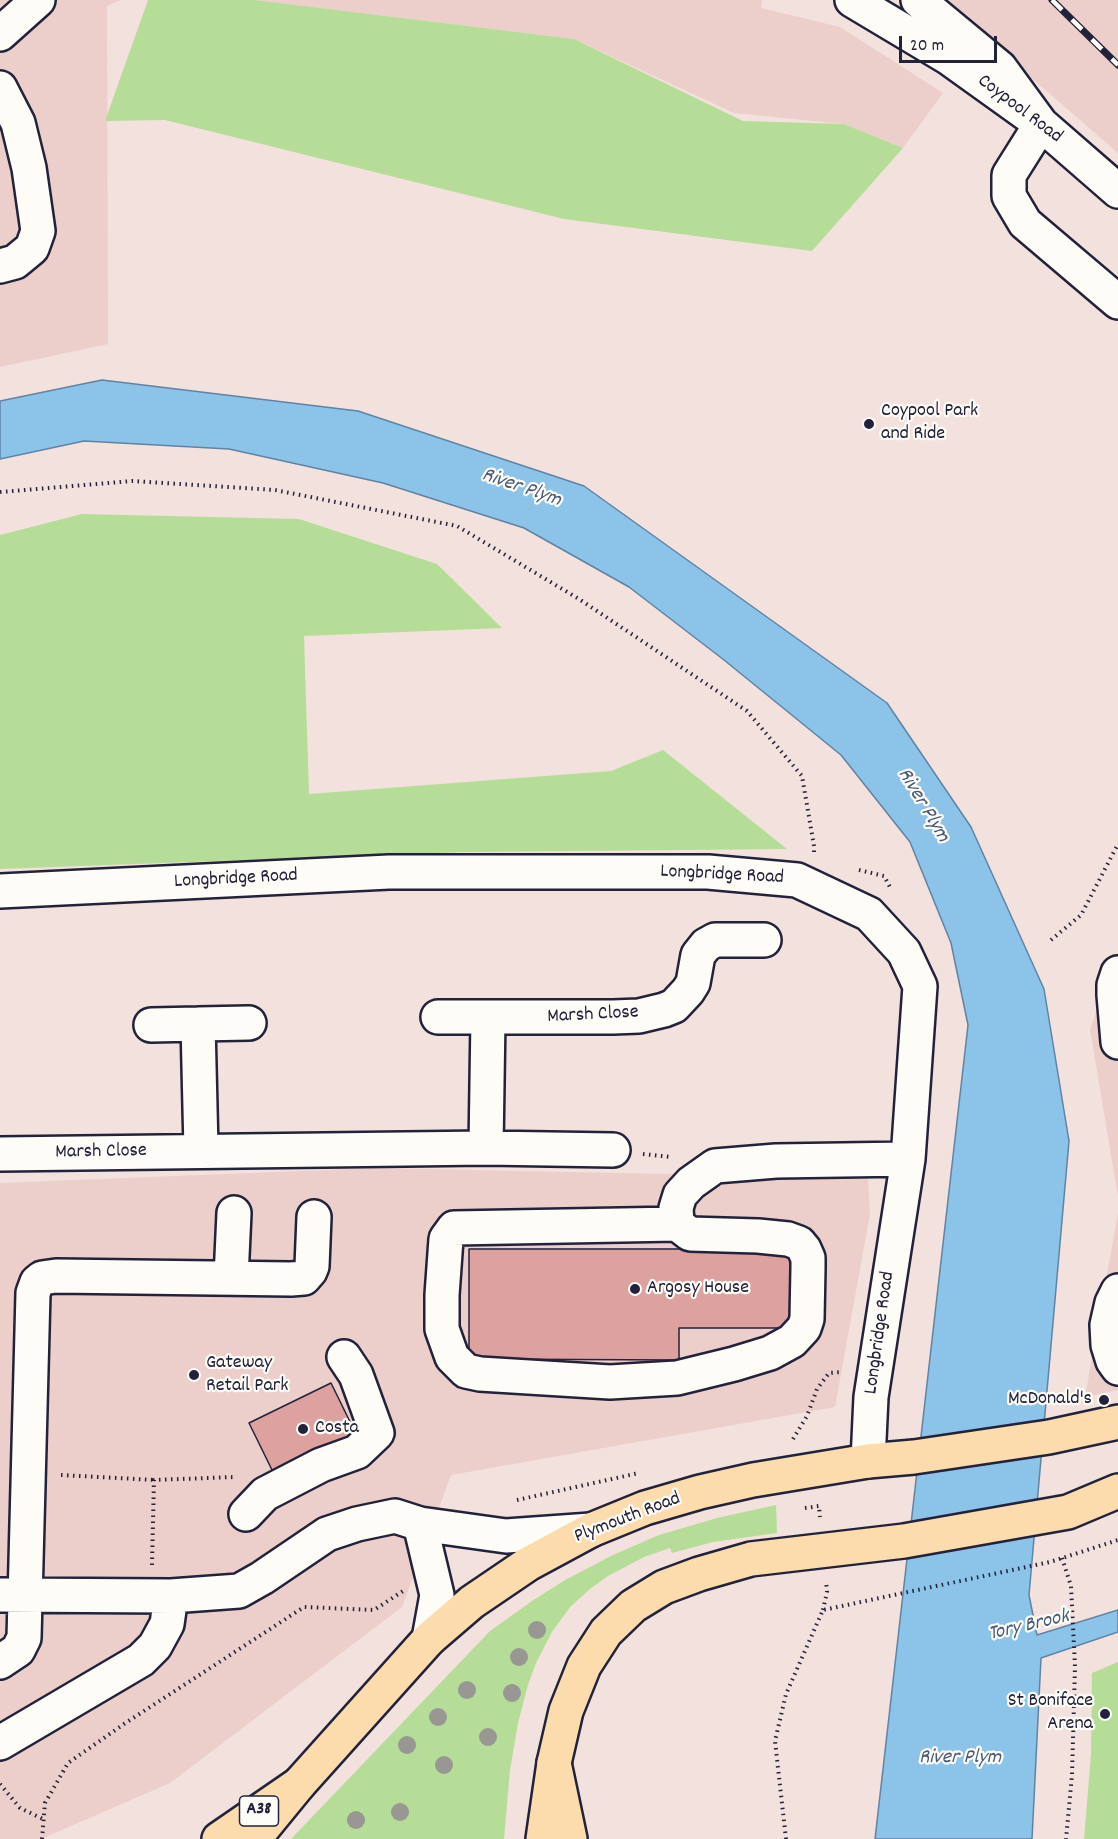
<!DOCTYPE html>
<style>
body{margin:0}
#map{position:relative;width:1118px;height:1839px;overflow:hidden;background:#f3e1dd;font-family:Dekko,sans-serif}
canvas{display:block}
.scale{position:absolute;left:899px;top:36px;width:98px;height:27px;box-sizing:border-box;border:3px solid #22223b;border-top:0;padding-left:8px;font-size:18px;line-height:21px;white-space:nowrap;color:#22223b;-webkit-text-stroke:4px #fdfcf7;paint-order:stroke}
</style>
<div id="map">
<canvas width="1118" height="1839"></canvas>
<div class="scale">20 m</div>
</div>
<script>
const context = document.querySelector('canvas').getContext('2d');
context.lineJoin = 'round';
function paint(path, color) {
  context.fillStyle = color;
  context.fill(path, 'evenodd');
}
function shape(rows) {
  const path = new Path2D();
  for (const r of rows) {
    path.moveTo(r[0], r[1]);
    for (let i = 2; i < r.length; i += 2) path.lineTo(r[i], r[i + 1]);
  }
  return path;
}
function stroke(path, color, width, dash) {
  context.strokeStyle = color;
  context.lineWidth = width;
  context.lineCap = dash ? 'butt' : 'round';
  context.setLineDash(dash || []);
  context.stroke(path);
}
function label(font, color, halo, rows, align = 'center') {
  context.font = font + ' Dekko,sans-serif';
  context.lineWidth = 4.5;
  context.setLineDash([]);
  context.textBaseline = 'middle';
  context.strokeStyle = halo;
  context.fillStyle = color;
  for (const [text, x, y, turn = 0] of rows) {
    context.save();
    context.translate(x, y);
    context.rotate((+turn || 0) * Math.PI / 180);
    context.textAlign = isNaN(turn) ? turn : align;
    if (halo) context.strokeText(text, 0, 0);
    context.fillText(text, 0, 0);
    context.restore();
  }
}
paint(shape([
 [0,0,121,0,107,6,108,344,0,367],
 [255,0,762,0,761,8,840,27,943,93,903,148,844,124,734,113,574,39],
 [913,0,1118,0,1118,153,1036,82],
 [1118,952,1118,1197,1090,1029],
 [867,1161,870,1214,835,1407,451,1475,402,1607,170,1783,41,1839,0,1839,0,1183,377,1168,666,1174],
 [1118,1213,1118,1390,1085,1397]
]), '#ecceca');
paint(shape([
 [148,0,255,0,574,39,743,121,844,124,903,148,812,251,564,219,165,120,105,121],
 [82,514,299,519,437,564,502,628,304,636,309,794,611,771,663,750,787,849,463,852,0,869,0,535],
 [776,1505,777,1533,713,1542,672,1553,670,1548,644,1557,608,1576,590,1589,570,1607,552,1632,536,1663,528,1685,518,1723,510,1770,504,1839,291,1839,490,1631,532,1601,565,1580,613,1555,659,1535,717,1518],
 [1118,1662,1118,1839,1084,1839,1091,1754,1092,1673]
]), '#b6dd98');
const water = shape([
 [102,380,358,411,584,486,887,703,971,827,1044,989,1069,1141,1029,1595,1037,1635,1118,1610,1118,1632,1041,1658,1032,1839,875,1839,968,1025,951,943,910,842,841,755,724,660,629,587,524,528,383,483,229,449,84,441,0,459,0,401,102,380]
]);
paint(water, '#8bc3e9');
stroke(water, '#6183a3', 1.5);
const building = shape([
 [469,1249,800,1249,800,1328,679,1328,679,1360,469,1359,469,1249],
 [331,1383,356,1434,274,1474,249,1423,331,1383]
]);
paint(building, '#dda29f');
stroke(building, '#22223b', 1.5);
const minor = shape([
 [852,0,949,58,1041,124,1118,191],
 [918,0,1000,68,1041,124,1009,175,1009,196,1025,223,1118,302],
 [0,34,38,0],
 [0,88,18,123,29,168,38,231,32,248,15,262,0,266],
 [0,891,389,872,708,872,797,880,869,914,904,952,920,986,908,1159,871,1397,868,1461],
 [1118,973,1114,985,1114,995,1118,1042],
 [438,1017,613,1017,639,1016,664,1010,674,1006,688,991,693,983,698,955,706,945,715,940,764,940],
 [151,1025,198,1024],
 [486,1148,488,1018],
 [201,1150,198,1024,249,1023],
 [0,1154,486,1148,613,1150],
 [677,1224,454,1228,446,1239,442,1295,442,1329,452,1357,466,1371,480,1374,610,1382,677,1378,734,1364,770,1353,792,1341,804,1328,807,1319,808,1268,808,1258,804,1249,799,1243,788,1239,758,1236,690,1234,677,1224,676,1208,680,1195,691,1183,715,1166,776,1161,908,1159],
 [231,1278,234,1213],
 [1118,1291,1112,1303,1107,1325,1108,1345,1113,1361,1118,1368],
 [246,1514,265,1494,321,1465,357,1452,377,1433,356,1375,344,1357],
 [420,1524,437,1595,429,1639],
 [0,1595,171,1596],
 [0,1662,18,1650,24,1638,33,1293,37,1282,42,1278,56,1276,291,1279,304,1278,310,1271,312,1266,314,1217],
 [0,1743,141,1660,155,1646,167,1624,171,1596,239,1591,262,1578,327,1534,357,1524,395,1516,420,1524,506,1536,591,1530]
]);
const major = shape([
 [254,1839,299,1784,429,1639,472,1602,528,1564,591,1530,645,1508,700,1492,753,1480,868,1461,914,1457,1049,1437,1118,1422],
 [543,1839,554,1763,566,1711,584,1666,606,1632,633,1606,664,1587,699,1574,751,1559,904,1541,1068,1512,1118,1491]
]);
const highway = shape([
 [554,1763,570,1839],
 [219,1839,299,1784]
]);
stroke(minor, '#22223b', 38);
stroke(major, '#22223b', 38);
stroke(highway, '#22223b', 38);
stroke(shape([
 [0,492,133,481,275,490,457,526,579,599,747,711,802,776,814,846,814,852],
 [859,870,884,876,891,889],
 [1051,940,1081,915,1118,844],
 [643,1154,671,1157],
 [793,1439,807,1416,817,1389,829,1373,842,1372],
 [61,1475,155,1480],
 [517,1500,639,1473],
 [805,1508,819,1506,820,1517],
 [1062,1558,1071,1586,1075,1667,1072,1775,1066,1839],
 [152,1565,154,1480,235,1477],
 [823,1610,827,1592,826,1581],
 [0,1784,20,1808,43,1819],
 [42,1839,45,1803,68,1763,124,1724,304,1607,374,1610,403,1591],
 [786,1839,775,1741,786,1694,823,1610,1050,1562,1118,1540]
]), '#22223b', 4, [1.5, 4.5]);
stroke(minor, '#fdfcf7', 33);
stroke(major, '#fcdcac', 33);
stroke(highway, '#fcdcac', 33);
const rail = shape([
 [1052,0,1118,65]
]);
stroke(rail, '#22223b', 7);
stroke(rail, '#fdfcf7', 4.5, [14]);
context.fillStyle = '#989793';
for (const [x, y] of [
 [537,1630],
 [519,1657],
 [467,1690],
 [512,1693],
 [438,1717],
 [488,1737],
 [407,1745],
 [444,1765],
 [400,1812],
 [356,1820]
]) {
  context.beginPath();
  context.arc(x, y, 9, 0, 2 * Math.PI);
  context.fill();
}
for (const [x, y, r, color] of [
 [869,424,6,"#22223b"],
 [635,1289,6,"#22223b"],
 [194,1375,6,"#22223b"],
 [1104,1400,6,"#22223b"],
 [303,1429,6,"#22223b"],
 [1105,1714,6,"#22223b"]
]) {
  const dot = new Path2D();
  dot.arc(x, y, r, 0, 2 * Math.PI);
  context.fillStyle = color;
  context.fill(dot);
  stroke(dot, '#fdfcf7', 2);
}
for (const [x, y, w] of [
 [259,1811,39]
]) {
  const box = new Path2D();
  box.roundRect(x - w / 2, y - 15, w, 30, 4.5);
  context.fillStyle = '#fdfcf7';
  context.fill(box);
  stroke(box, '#22223b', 1.5);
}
label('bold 18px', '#22223b', null, [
 ["A38",259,1811]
]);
label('20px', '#22223b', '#fdfcf7', [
 ["Coypool Road",1019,110,37],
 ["Longbridge Road",722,876,3],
 ["Longbridge Road",236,880,-3],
 ["Marsh Close",593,1016,-3],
 ["Marsh Close",101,1153,-1],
 ["Longbridge Road",881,1333,-82],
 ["Plymouth Road",628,1519,-21]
]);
label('20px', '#22223b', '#fdfcf7', [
 ["Coypool Park",881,412],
 ["and Ride",881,435],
 ["Argosy House",647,1289],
 ["Gateway",206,1364],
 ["Retail Park",206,1387],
 ["McDonald's",1092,1400,"right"],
 ["Costa",315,1429],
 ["St Boniface",1093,1702,"right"],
 ["Arena",1093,1725,"right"]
], 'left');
label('italic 21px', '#475a78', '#fdfcf7', [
 ["River Plym",521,489,19],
 ["River Plym",922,806,59],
 ["Tory Brook",1029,1627,-13],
 ["River Plym",960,1759]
]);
</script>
